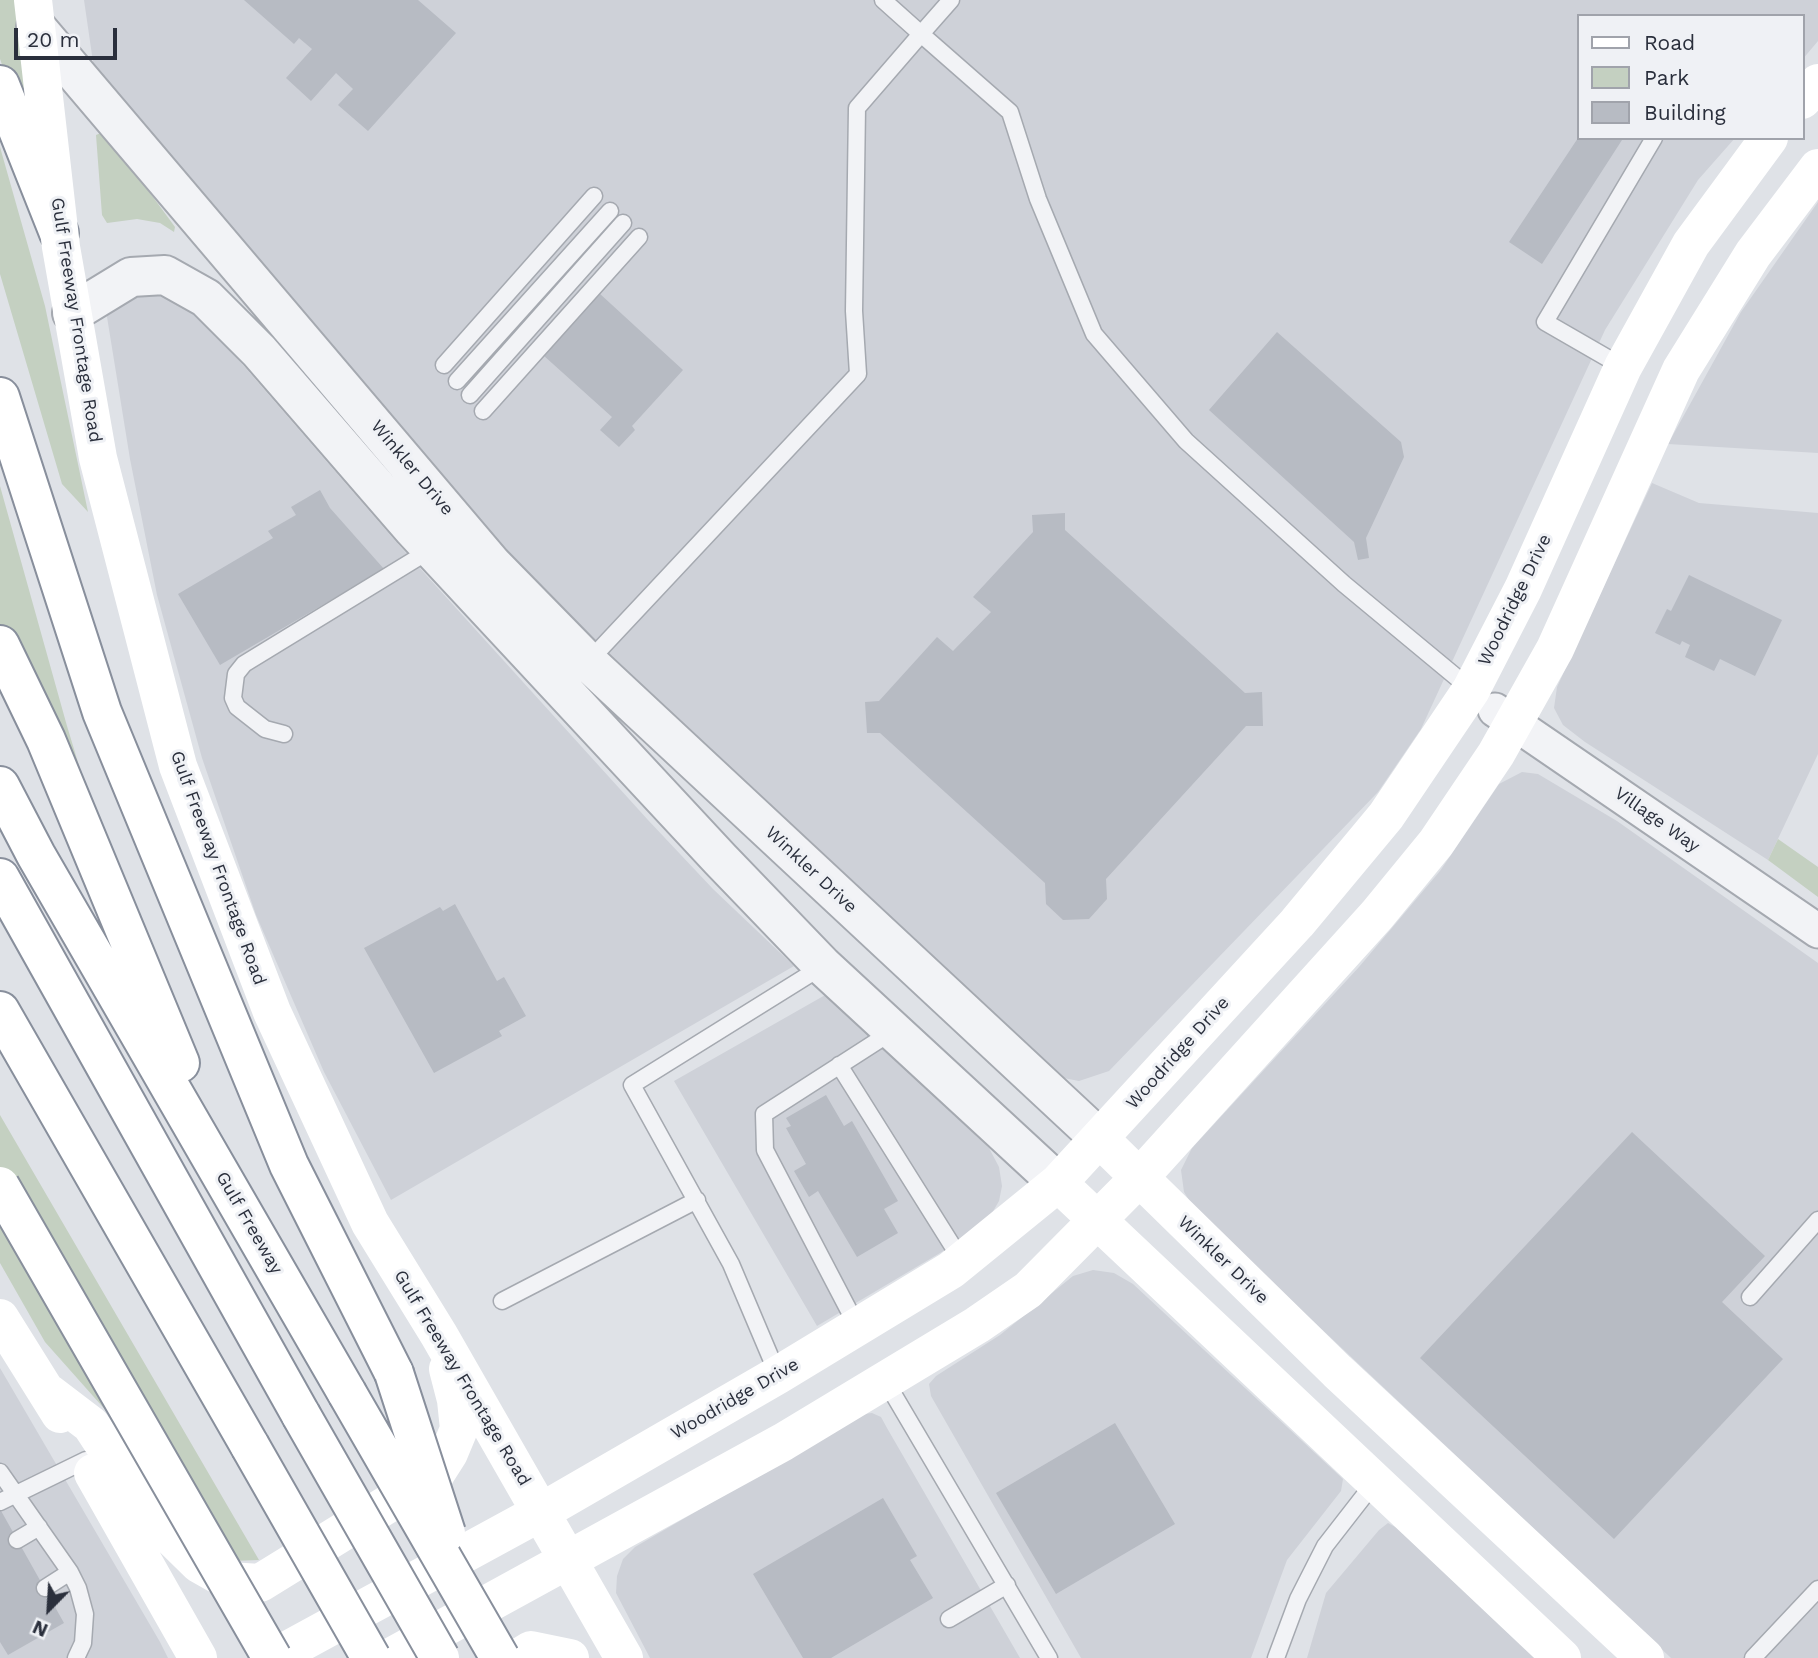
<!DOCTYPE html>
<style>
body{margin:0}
#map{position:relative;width:1818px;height:1658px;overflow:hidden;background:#dfe2e7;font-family:"Work Sans",sans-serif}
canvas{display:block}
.legend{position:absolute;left:1577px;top:14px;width:228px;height:126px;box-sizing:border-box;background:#eff1f5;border:2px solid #a0a3ab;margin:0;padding:9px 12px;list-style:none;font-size:21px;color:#2a2f3c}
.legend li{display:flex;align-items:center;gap:14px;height:35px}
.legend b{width:35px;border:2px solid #a0a3ab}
.north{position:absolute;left:14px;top:1574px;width:70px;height:70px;-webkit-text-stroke:5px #eff1f5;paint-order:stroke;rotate:204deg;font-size:19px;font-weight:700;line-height:28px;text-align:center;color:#2a2f3c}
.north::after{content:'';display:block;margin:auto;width:24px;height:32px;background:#2a2f3c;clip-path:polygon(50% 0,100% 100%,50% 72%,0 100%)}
.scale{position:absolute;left:14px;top:28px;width:103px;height:32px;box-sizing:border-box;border:4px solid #2a2f3c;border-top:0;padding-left:9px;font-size:21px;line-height:24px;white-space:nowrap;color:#2a2f3c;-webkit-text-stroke:5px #eff1f5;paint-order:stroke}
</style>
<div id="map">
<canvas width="1818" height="1658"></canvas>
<ul class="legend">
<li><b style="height:9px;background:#fff"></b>Road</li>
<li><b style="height:19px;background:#c4d0c1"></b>Park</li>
<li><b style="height:19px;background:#b7bbc3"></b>Building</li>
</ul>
<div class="north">N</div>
<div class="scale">20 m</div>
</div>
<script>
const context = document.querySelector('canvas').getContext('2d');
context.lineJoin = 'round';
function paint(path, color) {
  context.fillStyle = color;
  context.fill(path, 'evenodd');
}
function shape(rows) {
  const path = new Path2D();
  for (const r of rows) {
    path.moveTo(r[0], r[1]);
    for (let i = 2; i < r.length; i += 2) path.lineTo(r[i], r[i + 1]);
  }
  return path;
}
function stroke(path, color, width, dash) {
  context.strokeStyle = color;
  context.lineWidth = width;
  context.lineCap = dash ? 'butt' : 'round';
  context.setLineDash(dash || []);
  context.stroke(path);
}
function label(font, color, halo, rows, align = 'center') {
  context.font = font + ' "Work Sans",sans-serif';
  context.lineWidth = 6;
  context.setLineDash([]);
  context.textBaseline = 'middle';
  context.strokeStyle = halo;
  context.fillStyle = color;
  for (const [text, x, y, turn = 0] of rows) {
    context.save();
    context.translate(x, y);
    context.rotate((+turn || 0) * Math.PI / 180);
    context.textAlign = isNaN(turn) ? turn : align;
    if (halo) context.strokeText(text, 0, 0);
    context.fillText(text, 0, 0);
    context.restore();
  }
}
paint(shape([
 [84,0,1818,0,1818,41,1802,60,1802,16,1578,16,1578,138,1735,138,1698,180,1605,330,1421,729,1378,792,1109,1071,1079,1081,1059,1077,558,613,98,77,93,62],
 [1818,202,1818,453,1668,444,1741,312],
 [130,257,144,258,159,268,398,544,648,820,713,889,794,966,391,1200,324,1072,256,915,202,758,157,595,130,459,102,286,107,269,117,261],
 [1652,483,1699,503,1818,513,1818,754,1768,860,1585,742,1563,725,1554,708,1557,687],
 [1522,772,1538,774,1617,821,1818,963,1818,1658,1671,1658,1195,1210,1184,1192,1181,1170,1192,1148,1359,967,1440,871,1499,784],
 [827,994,989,1148,999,1167,1002,1186,999,1201,988,1220,972,1234,817,1326,674,1081],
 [1093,1270,1114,1273,1133,1284,1343,1479,1341,1491,1287,1560,1251,1658,1081,1658,931,1396,929,1384,936,1376,1000,1335,1073,1276],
 [0,1368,160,1642,168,1658,0,1658],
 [872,1413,881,1417,887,1428,1020,1658,650,1658,616,1593,617,1576,623,1559,635,1547,864,1414],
 [1388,1523,1397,1528,1534,1658,1307,1658,1326,1593,1379,1530]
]), '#ced1d8');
paint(shape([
 [0,0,20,0,28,64,21,118,0,59],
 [101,133,109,137,175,227,174,232,160,223,137,219,107,223,102,215,96,135],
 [0,147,45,306,88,512,62,484,0,274],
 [0,486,67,726,104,848,0,680],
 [1778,839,1818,867,1818,897,1768,860],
 [0,1115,259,1560,231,1561,156,1507,109,1414,45,1342,0,1263]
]), '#c4d0c1');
paint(shape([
 [244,0,418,0,456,33,368,131,338,105,353,89,336,73,311,101,286,78,312,49,299,38,294,44],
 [1578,138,1622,140,1542,264,1509,242],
 [599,293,683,370,632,426,635,430,619,447,600,430,612,417,543,355],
 [1277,332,1401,442,1404,457,1366,538,1369,558,1358,560,1354,542,1209,410],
 [320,490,330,508,384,569,220,665,178,594,273,538,268,531,296,515,291,507],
 [1065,513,1065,530,1245,693,1262,692,1263,726,1246,726,1106,879,1107,899,1089,919,1063,920,1046,904,1045,883,880,733,867,733,865,702,879,701,937,637,953,651,991,612,973,597,1033,532,1032,515],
 [1689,575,1782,620,1755,676,1720,659,1714,671,1685,657,1690,645,1682,641,1680,645,1655,633,1667,609,1671,611],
 [455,904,497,981,504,977,526,1016,499,1031,502,1036,434,1073,364,948,440,907,443,911],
 [826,1095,844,1126,852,1121,898,1201,884,1209,898,1233,857,1257,818,1191,809,1197,794,1171,806,1164,786,1128,791,1126,786,1118],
 [1632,1132,1765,1256,1722,1302,1783,1359,1614,1539,1420,1358],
 [1115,1423,1175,1524,1056,1594,996,1493],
 [883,1498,917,1556,910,1560,933,1598,831,1658,803,1658,753,1574],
 [0,1509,64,1623,8,1655,0,1642]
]), '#b7bbc3');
const service = shape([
 [883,0,921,34,951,0],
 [444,365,594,196],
 [1623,367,1545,322,1654,138],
 [457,381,610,211],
 [470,395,623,223],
 [483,411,639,237],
 [588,662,858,374,854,311,857,108,921,34,1010,112,1038,199,1094,334,1186,441,1344,584,1473,691],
 [284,734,265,729,237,707,233,698,236,674,244,664,432,549],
 [839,1065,962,1261],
 [1750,1297,1818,1220],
 [502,1301,697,1200],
 [857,1326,765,1150,764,1114,893,1031],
 [778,1375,731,1264,632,1085,823,966],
 [885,1380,1049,1658],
 [0,1472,70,1572,78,1588,85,1614,83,1643,76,1658],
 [0,1502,86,1460],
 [17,1540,39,1527],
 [45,1588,70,1572],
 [949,1619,1007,1585],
 [1276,1658,1298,1599,1325,1546,1374,1483],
 [1753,1658,1818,1589]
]);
const minor = shape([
 [1495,710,1818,931]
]);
const tertiary = shape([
 [36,27,492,564,588,662,1100,1139],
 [72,313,131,277,165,275,206,298,259,351,413,529,720,859,823,966,1058,1183]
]);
const motorway = shape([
 [0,85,59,233],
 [0,397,102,712,289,1165,394,1373],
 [0,645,46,740,180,1063],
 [0,786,36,855,347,1393],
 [0,878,301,1415],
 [0,1011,250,1446]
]);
stroke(service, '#a5a9b0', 19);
stroke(minor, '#a5a9b0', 37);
stroke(tertiary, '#a5a9b0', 42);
stroke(motorway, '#888f9c', 42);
stroke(service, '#f2f3f6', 16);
stroke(minor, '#f2f3f6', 33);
stroke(tertiary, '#f2f3f6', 38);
stroke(shape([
 [33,0,61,247,98,458,178,766,272,1012,370,1223,439,1335,624,1658],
 [1802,100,1818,83],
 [1100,1139,1337,1371,1645,1658],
 [1058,1183,1562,1658],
 [0,1318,60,1414],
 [49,1393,91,1425,152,1518,199,1564,229,1581,260,1583,435,1475,449,1453,459,1429,456,1400,448,1369],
 [93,1473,198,1658],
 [273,1658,541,1512,778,1375,951,1270,1058,1183,1297,923,1386,816,1471,690,1523,589,1623,367,1691,244,1769,138],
 [389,1658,783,1442,977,1325,1028,1290,1139,1178,1377,915,1436,843,1496,754,1555,649,1681,370,1753,254,1818,168],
 [518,1658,531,1650,570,1658]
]), '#fff', 38);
stroke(motorway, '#fff', 38);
const motorwayBridge = shape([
 [0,1186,272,1658],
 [394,1373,446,1533],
 [347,1393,500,1658],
 [301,1415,440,1658],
 [250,1446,371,1658]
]);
stroke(motorwayBridge, '#888f9c', 42, []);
stroke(motorwayBridge, '#fff', 38);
label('18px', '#2a2f3c', '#eff1f5', [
 ["Gulf Freeway Frontage Road",76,320,81],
 ["Winkler Drive",412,468,50],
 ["Woodridge Drive",1515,600,-64],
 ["Village Way",1657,820,35],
 ["Gulf Freeway Frontage Road",218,868,70],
 ["Winkler Drive",811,870,43],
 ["Woodridge Drive",1178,1053,-48],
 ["Gulf Freeway",249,1223,60],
 ["Winkler Drive",1223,1260,44],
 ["Gulf Freeway Frontage Road",462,1378,59],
 ["Woodridge Drive",735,1399,-30]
]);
</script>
